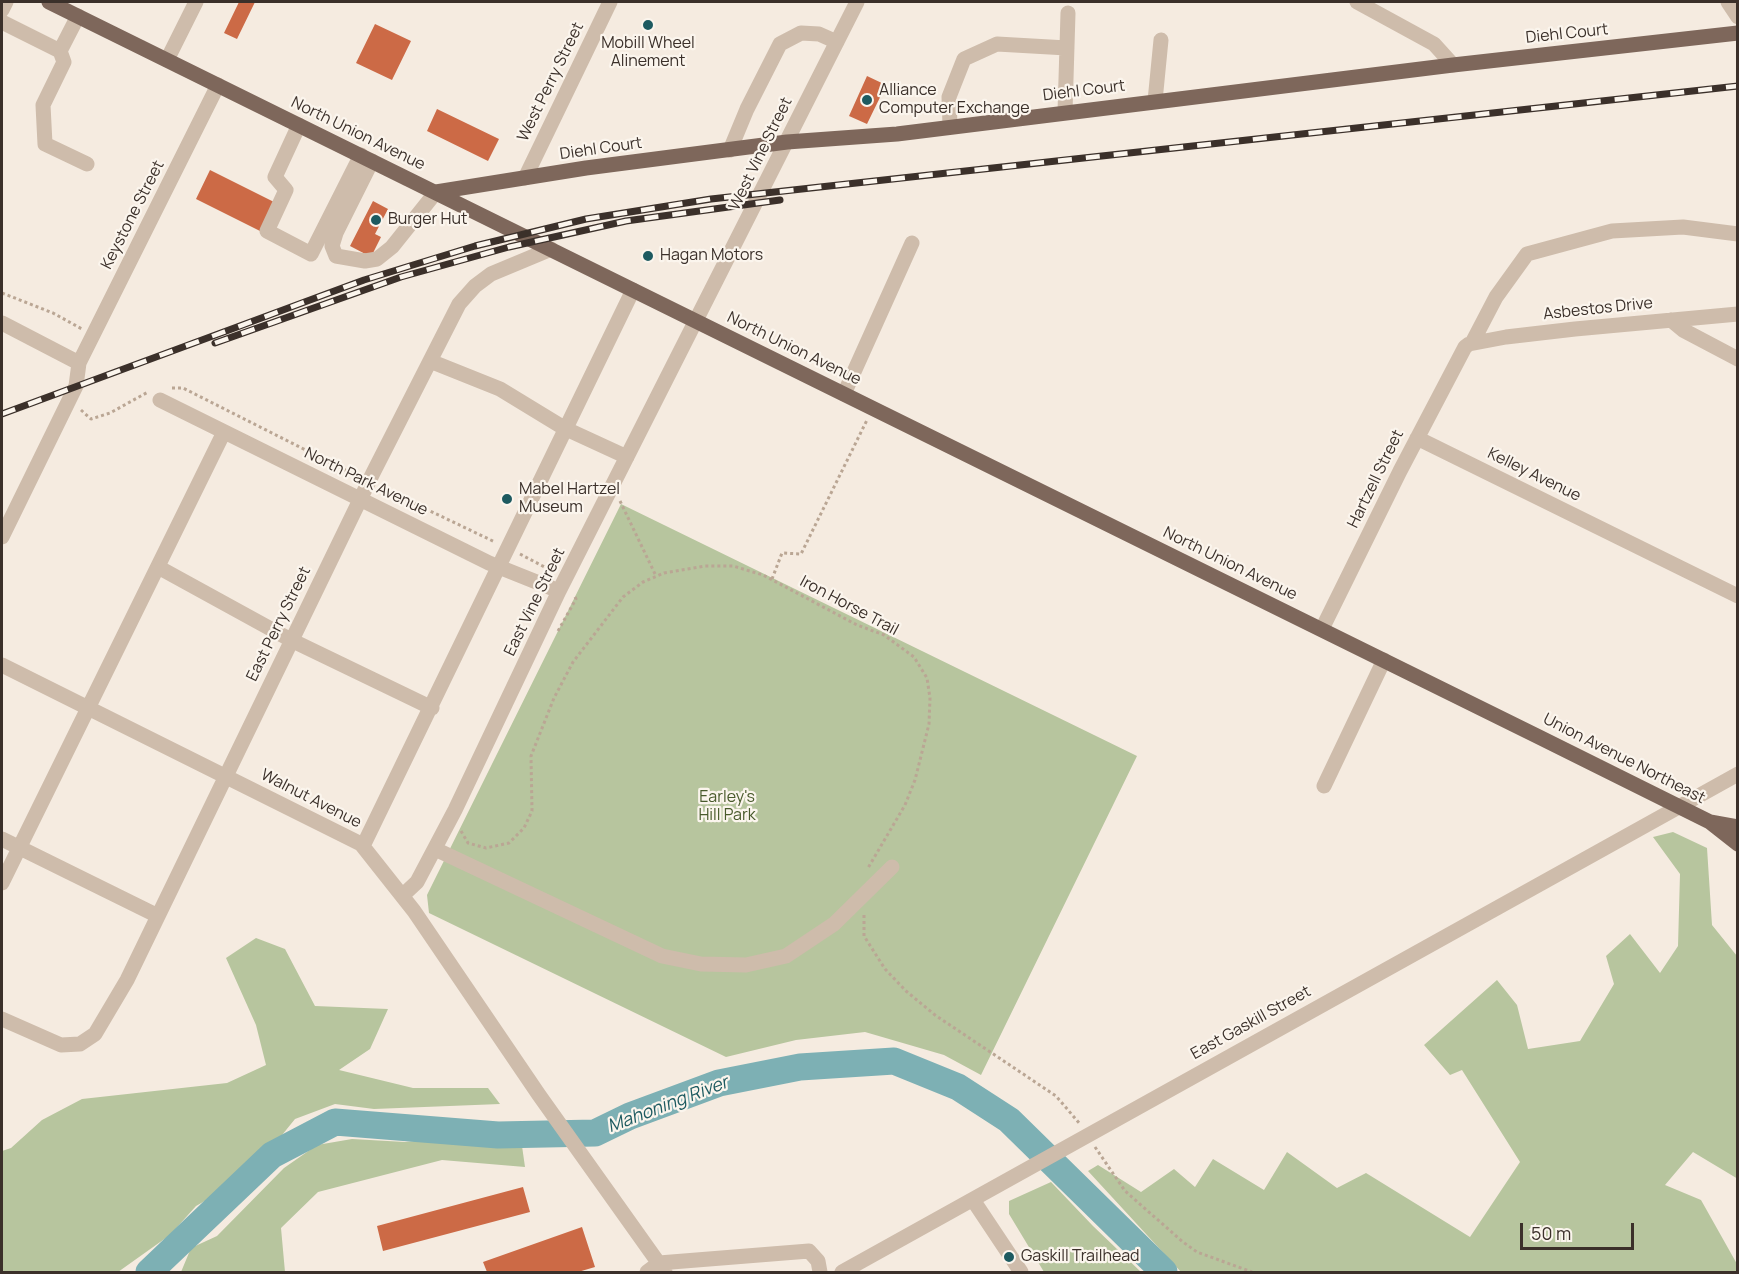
<!DOCTYPE html>
<style>
body{margin:0}
#map{position:relative;width:1739px;height:1274px;overflow:hidden;background:#f5ebe0;font-family:Manrope,sans-serif}
canvas{display:block}
.frame{position:absolute;inset:0;border:3px solid #3b302a;pointer-events:none}
.scale{position:absolute;left:1520px;top:1223px;width:114px;height:27px;box-sizing:border-box;border:3px solid #3b302a;border-top:0;padding-left:8px;font-size:18px;line-height:21px;white-space:nowrap;color:#3b302a;-webkit-text-stroke:4px #fbf5ed;paint-order:stroke}
</style>
<div id="map">
<canvas width="1739" height="1274"></canvas>
<div class="frame"></div>
<div class="scale">50 m</div>
</div>
<script>
const context = document.querySelector('canvas').getContext('2d');
context.lineJoin = 'round';
function paint(path, color) {
  context.fillStyle = color;
  context.fill(path, 'evenodd');
}
function shape(rows) {
  const path = new Path2D();
  for (const r of rows) {
    path.moveTo(r[0], r[1]);
    for (let i = 2; i < r.length; i += 2) path.lineTo(r[i], r[i + 1]);
  }
  return path;
}
function stroke(path, color, width, dash) {
  context.strokeStyle = color;
  context.lineWidth = width;
  context.lineCap = dash ? 'butt' : 'round';
  context.setLineDash(dash || []);
  context.stroke(path);
}
function label(font, color, halo, rows, align = 'center') {
  context.font = font + ' Manrope,sans-serif';
  context.lineWidth = 4.5;
  context.setLineDash([]);
  context.textBaseline = 'middle';
  context.strokeStyle = halo;
  context.fillStyle = color;
  for (const [text, x, y, turn = 0] of rows) {
    context.save();
    context.translate(x, y);
    context.rotate((+turn || 0) * Math.PI / 180);
    context.textAlign = isNaN(turn) ? turn : align;
    if (halo) context.strokeText(text, 0, 0);
    context.fillText(text, 0, 0);
    context.restore();
  }
}
paint(shape([
 [621,504,1137,756,981,1075,944,1055,865,1032,796,1040,726,1057,429,913,427,895],
 [1673,832,1707,848,1712,925,1737,956,1738,1179,1693,1152,1665,1185,1701,1200,1737,1264,1737,1272,1181,1272,1088,1171,1098,1165,1141,1192,1174,1169,1195,1187,1213,1159,1264,1190,1287,1152,1337,1188,1366,1173,1470,1237,1520,1162,1462,1070,1450,1075,1424,1045,1497,980,1517,1005,1528,1049,1580,1041,1614,984,1606,956,1630,934,1660,973,1678,946,1680,874,1653,837],
 [256,938,285,949,315,1006,388,1009,370,1049,339,1070,413,1088,488,1088,500,1104,374,1109,335,1104,295,1119,278,1140,226,1189,196,1206,170,1235,118,1272,2,1272,2,1151,11,1148,42,1120,82,1099,227,1083,266,1065,256,1025,226,958],
 [446,1138,522,1146,525,1167,442,1160,318,1192,281,1228,285,1272,181,1272,191,1248,217,1236,284,1168,317,1145,352,1139,405,1142],
 [1051,1182,1093,1226,1141,1272,1044,1272,1009,1214,1009,1201]
]), '#b7c59e');
stroke(shape([
 [149,1272,272,1155,335,1122,498,1135,595,1133,630,1116,719,1083,800,1067,894,1061,958,1087,1009,1120,1164,1272]
]), '#7db0b4', 27);
paint(shape([
 [239,2,255,2,237,39,224,33],
 [375,24,411,41,392,80,356,63],
 [867,76,886,85,867,124,849,116],
 [437,109,499,139,488,161,427,131],
 [210,170,278,204,264,233,196,199],
 [373,201,388,209,375,234,381,237,371,257,350,246],
 [523,1187,530,1212,383,1251,377,1226],
 [582,1227,595,1267,578,1272,487,1272,483,1262]
]), '#cc6a46');
stroke(shape([
 [2,293,53,313,82,329],
 [172,388,183,388,357,476],
 [81,410,91,419,110,413,148,392],
 [382,488,495,542],
 [620,501,656,576],
 [520,554,554,572],
 [772,579,782,553,801,554,867,420],
 [558,631,576,599,574,595],
 [461,831,468,843,486,848,509,843,524,828,532,811,531,756,554,698,573,662,623,597,643,582,664,573,705,566,733,566,763,575,857,625,884,635,914,657,927,678,930,698,929,724,915,780,905,805,868,868],
 [864,915,864,936,885,969,906,991,935,1015,1056,1096,1080,1124],
 [1095,1147,1125,1191,1183,1242,1197,1252,1252,1272]
]), '#baa694', 3, [3, 3]);
stroke(shape([
 [1357,2,1434,44,1453,65],
 [1728,2,1738,17],
 [2,10,6,2],
 [2,22,60,51,78,16],
 [60,51,64,62,43,105,45,144,87,164],
 [167,60,196,2],
 [1155,101,1161,40],
 [1065,112,1068,13],
 [299,125,275,177,286,190,267,231,311,254,361,155],
 [950,126,949,97,964,59,997,44,1067,48],
 [730,150,747,109,780,44,801,33,819,34,837,42],
 [372,161,336,233,332,246,336,256,365,261,377,259,392,247,436,192],
 [525,178,610,2],
 [1671,320,1683,330,1738,359],
 [2,323,79,363],
 [1472,343,1496,297,1527,254,1612,231,1683,227,1738,234],
 [430,361,500,389,564,428,627,457],
 [844,394,912,243],
 [160,400,489,563,559,591],
 [1417,438,1738,596],
 [2,537,76,386,79,363,218,85],
 [158,567,291,640,432,708],
 [1322,629,1400,471,1465,347,1469,344,1506,337,1575,329,1738,314],
 [2,665,361,844,414,911,539,1095,665,1272],
 [1324,786,1384,660],
 [2,839,158,916],
 [363,846,633,290],
 [435,849,662,956,701,964,746,965,786,956,834,924,892,867],
 [2,883,224,432],
 [402,896,417,882,455,810,559,591,857,2],
 [2,1019,61,1045,80,1044,95,1034,127,980,373,473,459,304,475,286,491,274,551,249],
 [973,1200,1021,1272],
 [647,1272,659,1263,809,1251,818,1261,820,1272],
 [842,1272,1738,774]
]), '#cebcab', 15);
stroke(shape([
 [49,2,1539,737,1710,822,1738,844],
 [436,192,586,168,787,142,897,134,1453,65,1738,33],
 [1710,822,1738,827]
]), '#7e675b', 15);
const rail = shape([
 [215,343,401,277,509,247,626,221,780,200],
 [2,414,364,280,475,246,586,219,711,199,1738,86]
]);
stroke(rail, '#3b302a', 7);
stroke(rail, '#fbf5ed', 4.5, [14]);
for (const [x, y, r, color] of [
 [648,25,6,"#1d5a60"],
 [867,100,6,"#1d5a60"],
 [376,220,6,"#1d5a60"],
 [648,256,6,"#1d5a60"],
 [507,499,6,"#1d5a60"],
 [1009,1257,6,"#1d5a60"]
]) {
  const dot = new Path2D();
  dot.arc(x, y, r, 0, 2 * Math.PI);
  context.fillStyle = color;
  context.fill(dot);
  stroke(dot, '#fbf5ed', 2);
}
label('16px', '#3b302a', '#fbf5ed', [
 ["Diehl Court",1567,34,-6],
 ["West Perry Street",551,82,-64],
 ["Diehl Court",1084,91,-7],
 ["North Union Avenue",358,134,26],
 ["Diehl Court",601,149,-8],
 ["West Vine Street",761,154,-64],
 ["Keystone Street",133,215,-63],
 ["Asbestos Drive",1598,309,-6],
 ["North Union Avenue",794,349,26],
 ["Kelley Avenue",1534,475,26],
 ["Hartzell Street",1376,479,-64],
 ["North Park Avenue",366,482,26],
 ["North Union Avenue",1230,564,26],
 ["East Vine Street",535,602,-64],
 ["Iron Horse Trail",849,606,28],
 ["East Perry Street",279,624,-64],
 ["Union Avenue Northeast",1624,759,27],
 ["Walnut Avenue",311,799,27],
 ["East Gaskill Street",1251,1023,-29]
]);
label('16px', '#3b302a', '#fbf5ed', [
 ["Mobill Wheel",648,44,"center"],
 ["Alinement",648,62,"center"],
 ["Alliance",879,91],
 ["Computer Exchange",879,109],
 ["Burger Hut",388,220],
 ["Hagan Motors",660,256],
 ["Mabel Hartzel",519,490],
 ["Museum",519,508],
 ["Gaskill Trailhead",1021,1257]
], 'left');
label('16px', '#495b2c', '#fbf5ed', [
 ["Earley's",727,798],
 ["Hill Park",727,816]
]);
label('italic 18px', '#1d5a60', '#fbf5ed', [
 ["Mahoning River",668,1105,-21]
]);
</script>
